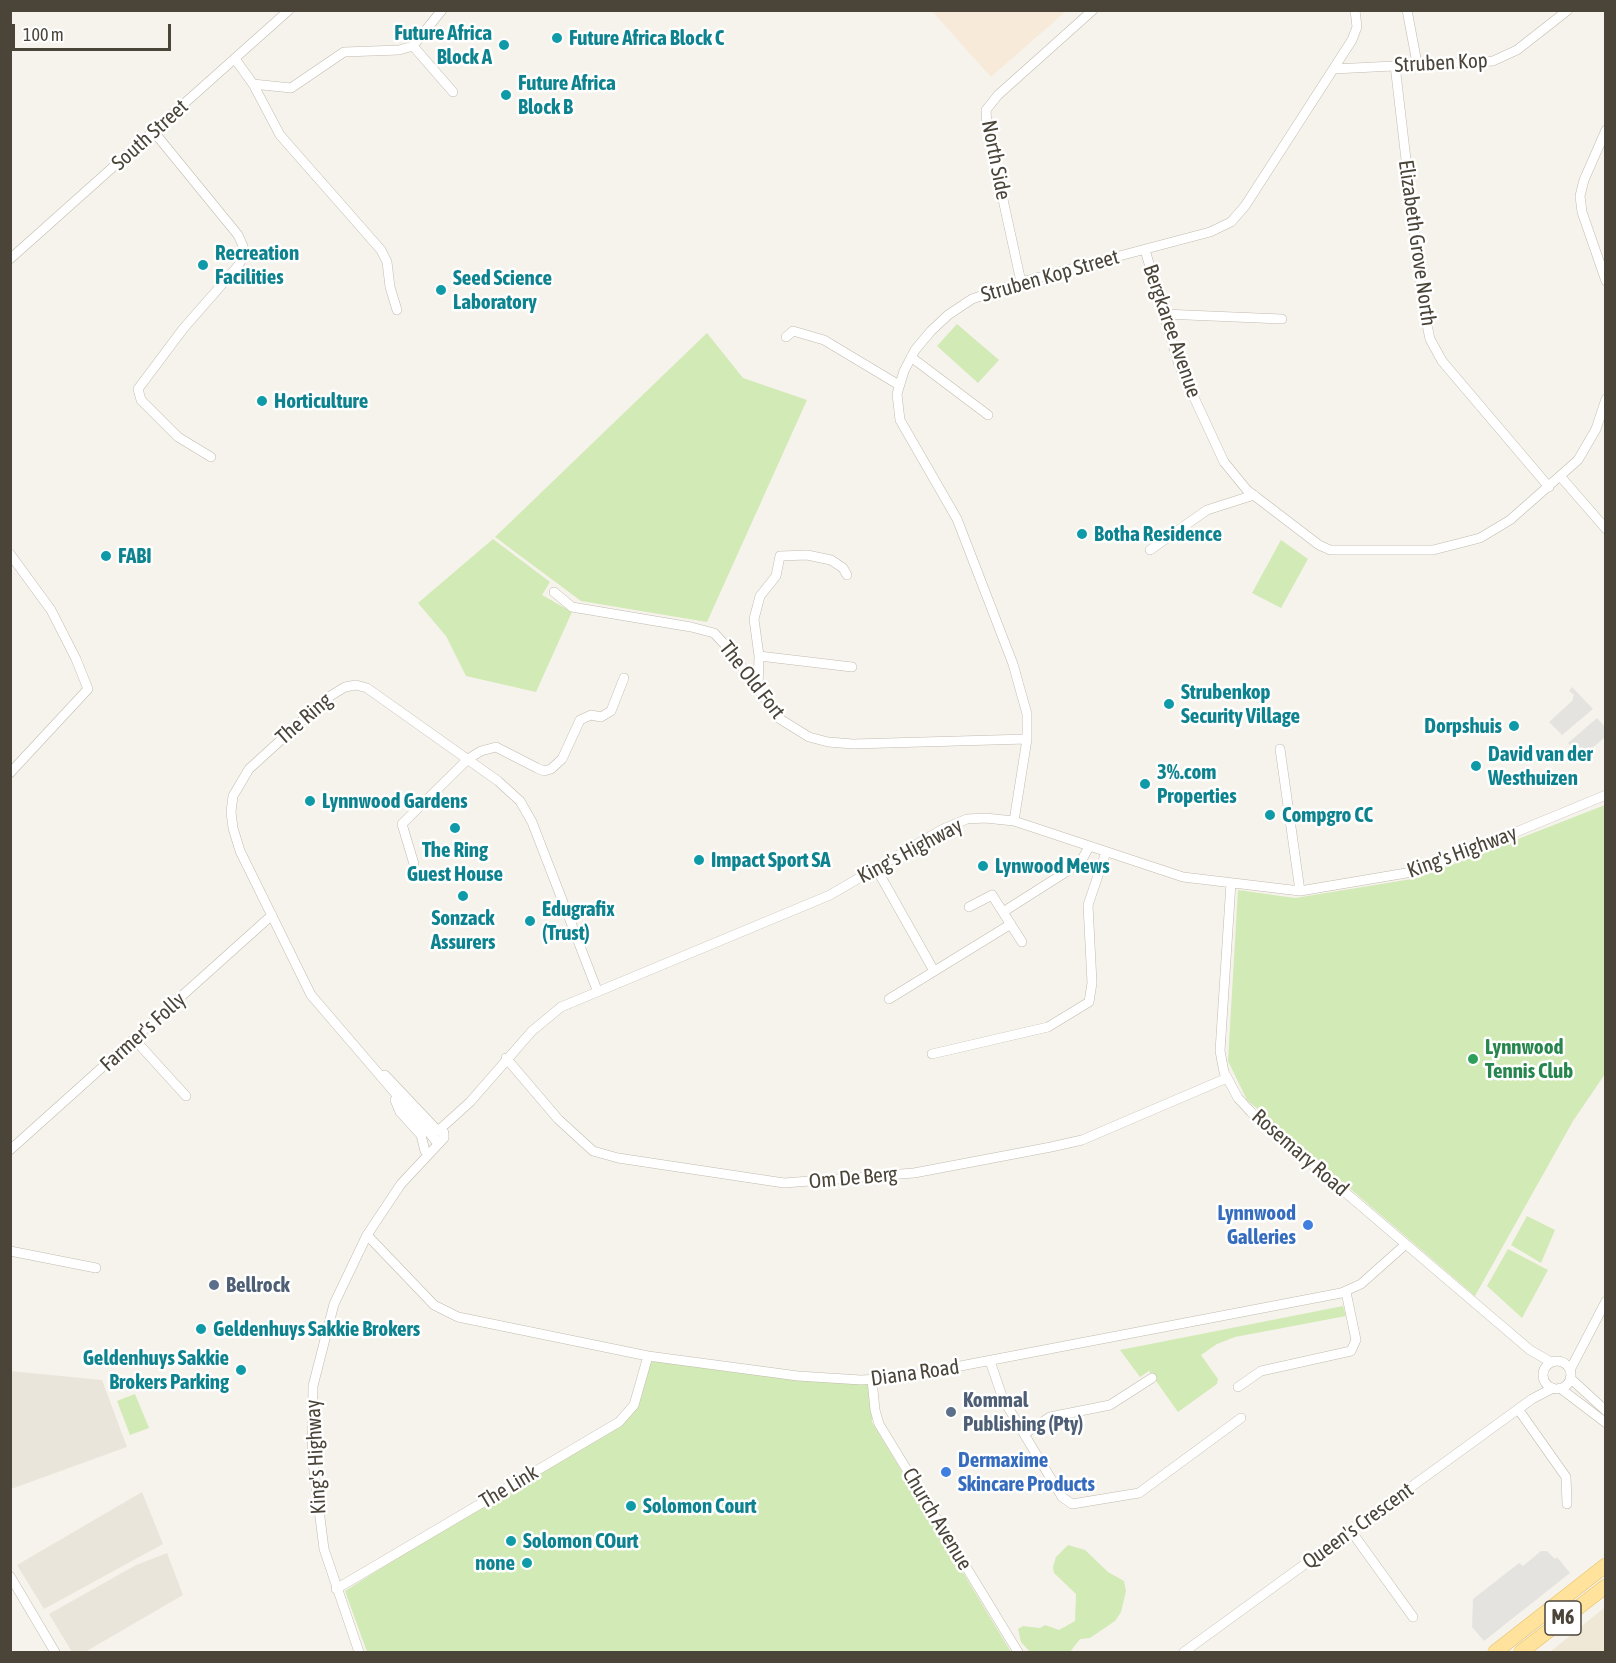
<!DOCTYPE html>
<style>
body{margin:0}
#map{position:relative;width:1616px;height:1663px;overflow:hidden;background:#f6f3ec;font-family:"Asap Condensed",sans-serif}
canvas{display:block}
.frame{position:absolute;inset:0;border:12px solid #4b4439;pointer-events:none}
.scale{position:absolute;left:12px;top:24px;width:159px;height:27px;box-sizing:border-box;border:3px solid #4b4439;border-top:0;padding-left:8px;font-size:18px;line-height:21px;white-space:nowrap;color:#4b4439;-webkit-text-stroke:4px #fff;paint-order:stroke}
</style>
<div id="map">
<canvas width="1616" height="1663"></canvas>
<div class="frame"></div>
<div class="scale">100 m</div>
</div>
<script>
const context = document.querySelector('canvas').getContext('2d');
context.lineJoin = 'round';
function paint(path, color) {
  context.fillStyle = color;
  context.fill(path, 'evenodd');
}
function shape(rows) {
  const path = new Path2D();
  for (const r of rows) {
    if (r.length === 3) {
      path.moveTo(r[0] + r[2], r[1]);
      path.arc(r[0], r[1], r[2], 0, 2 * Math.PI);
      continue;
    }
    path.moveTo(r[0], r[1]);
    for (let i = 2; i < r.length; i += 2) path.lineTo(r[i], r[i + 1]);
  }
  return path;
}
function stroke(path, color, width, dash) {
  context.strokeStyle = color;
  context.lineWidth = width;
  context.lineCap = dash ? 'butt' : 'round';
  context.setLineDash(dash || []);
  context.stroke(path);
}
function label(font, color, halo, rows, align = 'center') {
  context.font = font + ' "Asap Condensed",sans-serif';
  context.lineWidth = 5;
  context.setLineDash([]);
  context.textBaseline = 'middle';
  context.strokeStyle = halo;
  context.fillStyle = color;
  for (const [text, x, y, turn = 0] of rows) {
    context.save();
    context.translate(x, y);
    context.rotate((+turn || 0) * Math.PI / 180);
    context.textAlign = isNaN(turn) ? turn : align;
    if (halo) context.strokeText(text, 0, 0);
    context.fillText(text, 0, 0);
    context.restore();
  }
}
paint(shape([
 [10,1371,102,1380,127,1447,11,1489],
 [142,1492,163,1544,44,1609,17,1565],
 [167,1553,183,1595,85,1652,72,1652,49,1614,136,1565]
]), '#eae5da');
paint(shape([
 [932,11,1066,11,991,77]
]), '#f7ead8');
paint(shape([
 [1605,1607,1605,1652,1550,1652,1588,1621]
]), '#efe8d6');
paint(shape([
 [957,324,999,360,978,383,937,346],
 [707,333,743,378,807,400,707,622,581,601,495,537],
 [493,539,550,582,542,595,572,612,536,692,466,676,446,636,418,603],
 [1281,540,1308,559,1281,608,1252,593],
 [1605,805,1605,1074,1573,1121,1475,1296,1247,1100,1228,1061,1238,890,1295,898,1418,878],
 [1527,1216,1555,1230,1541,1263,1511,1245],
 [1508,1249,1548,1270,1522,1318,1487,1286],
 [1343,1306,1346,1316,1235,1337,1217,1344,1201,1355,1218,1379,1217,1384,1178,1412,1149,1371,1140,1377,1120,1350],
 [649,1356,872,1380,872,1422,1011,1652,367,1652,345,1591,629,1412],
 [135,1394,149,1428,130,1435,117,1401],
 [1068,1545,1085,1550,1108,1572,1124,1581,1126,1591,1121,1612,1115,1621,1090,1638,1080,1639,1070,1652,1030,1652,1021,1642,1018,1629,1023,1626,1040,1628,1045,1625,1059,1630,1075,1621,1076,1594,1054,1573,1053,1567,1056,1557]
]), '#d2eab5');
paint(shape([
 [1572,687,1593,709,1562,735,1549,722,1572,701,1574,695,1569,691],
 [1597,718,1605,727,1605,737,1582,757,1568,743],
 [1541,1551,1547,1551,1555,1559,1557,1557,1570,1573,1484,1641,1472,1627,1473,1599,1519,1563,1523,1566]
]), '#e5e3e0');
const minor = shape([
 [442,10,413,46,453,92],
 [1407,10,1417,63],
 [235,59,253,84,280,135,381,250,387,262,390,287,397,310],
 [1395,65,1423,306,1430,339,1442,361,1549,487],
 [1334,69,1493,61,1517,50,1568,10],
 [253,84,291,88,344,52,399,50,413,46],
 [1606,130,1584,180,1580,196,1582,212,1606,281],
 [154,132,238,235,243,246,243,257,238,266,183,329,138,389,141,400,178,437,211,457],
 [1145,250,1179,365,1224,462,1247,490,1319,545,1330,550,1433,550,1480,538,1510,520,1578,460,1596,429,1606,399],
 [10,259,289,10],
 [1021,282,987,126,986,110,998,95,1093,10],
 [1163,314,1282,319],
 [786,337,793,331,824,340,899,385],
 [911,357,988,415],
 [1560,476,1606,529],
 [1150,550,1207,510,1254,495],
 [10,554,51,610,76,659,88,689,10,773],
 [554,592,572,607,691,627,714,633,728,648,780,719,809,737,828,742,853,744,1027,739],
 [759,656,852,667],
 [758,690,759,656,754,619,760,596,776,576,780,556,807,555,831,560,843,568,847,575],
 [1280,749,1300,891],
 [1014,821,1027,739,1027,714,1013,664,957,519,900,420,897,394,904,371,915,350,931,331,948,315,972,299,1021,282,1210,232,1231,222,1245,206,1352,40,1357,27,1355,10],
 [414,864,402,824,468,759,481,751,496,747,537,768,544,771,551,769,562,759,580,720,591,715,601,717,611,711,624,678],
 [876,868,934,971],
 [1231,883,1220,1051,1224,1072,1238,1098,1251,1112,1530,1350,1551,1362],
 [969,907,992,895,1022,942],
 [1003,912,1080,863,1089,847],
 [889,999,1011,924],
 [135,1040,186,1096],
 [932,1054,1048,1027,1089,1002,1092,983,1088,905,1106,852],
 [506,1058,558,1119,593,1151,618,1158,784,1183,914,1173,1051,1147,1082,1140,1227,1078],
 [385,1075,437,1130],
 [395,1100,400,1112,421,1135,425,1151],
 [439,1130,470,1102,532,1031,561,1007,830,895,943,829,967,819,985,818,1014,821,1183,877,1300,891,1424,870,1606,795],
 [432,1136,311,995,240,851,233,828,231,812,233,796,249,769,327,698,345,687,356,685,367,688,498,781,520,801,532,822,597,990],
 [10,1150,272,915],
 [367,1235,434,1305,458,1317,648,1356,798,1376,861,1380,898,1378,1341,1293,1361,1284,1406,1244],
 [10,1251,96,1268],
 [990,1361,1003,1399,1062,1497,1072,1504,1139,1493,1241,1418],
 [1557,1375,14],
 [1570,1370,1606,1301],
 [1570,1378,1606,1411],
 [872,1380,875,1410,879,1424,1018,1652],
 [1238,1387,1261,1371,1351,1351,1356,1340,1346,1292],
 [1560,1388,1606,1423],
 [1518,1409,1566,1477,1567,1504],
 [1024,1434,1050,1417,1110,1405,1152,1378],
 [1351,1531,1413,1617],
 [10,1576,55,1652],
 [336,1589,619,1422,634,1405,648,1356],
 [359,1652,324,1549,312,1455,313,1386,334,1304,367,1235,401,1184,444,1138,444,1133,437,1130,432,1136,435,1140,440,1141],
 [1184,1652,1532,1399,1553,1388]
]);
const primary = shape([
 [1495,1652,1606,1565],
 [1521,1652,1606,1586]
]);
stroke(minor, '#c2bbae', 10);
stroke(primary, '#e6c16a', 15);
stroke(minor, '#fff', 9);
stroke(primary, '#ffe39c', 14);
for (const [x, y, r, color] of [
 [557,38,6,"#0f9aa8"],
 [504,45,6,"#0f9aa8"],
 [506,95,6,"#0f9aa8"],
 [203,265,6,"#0f9aa8"],
 [441,290,6,"#0f9aa8"],
 [262,401,6,"#0f9aa8"],
 [1082,534,6,"#0f9aa8"],
 [106,556,6,"#0f9aa8"],
 [1169,704,6,"#0f9aa8"],
 [1514,726,6,"#0f9aa8"],
 [1476,766,6,"#0f9aa8"],
 [1145,784,6,"#0f9aa8"],
 [310,801,6,"#0f9aa8"],
 [1270,815,6,"#0f9aa8"],
 [455,828,6,"#0f9aa8"],
 [699,860,6,"#0f9aa8"],
 [983,866,6,"#0f9aa8"],
 [463,896,6,"#0f9aa8"],
 [530,921,6,"#0f9aa8"],
 [1473,1059,6,"#2e9e5b"],
 [1308,1225,6,"#3f7fe0"],
 [214,1285,6,"#5c6f8a"],
 [201,1329,6,"#0f9aa8"],
 [241,1370,6,"#0f9aa8"],
 [951,1412,6,"#5c6f8a"],
 [946,1472,6,"#3f7fe0"],
 [631,1506,6,"#0f9aa8"],
 [511,1541,6,"#0f9aa8"],
 [527,1563,6,"#0f9aa8"]
]) {
  const dot = new Path2D();
  dot.arc(x, y, r, 0, 2 * Math.PI);
  context.fillStyle = color;
  context.fill(dot);
  stroke(dot, '#fff', 2);
}
for (const [x, y, w] of [
 [1563,1618,36]
]) {
  const box = new Path2D();
  box.roundRect(x - w / 2, y - 17, w, 34, 4.5);
  context.fillStyle = '#fff';
  context.fill(box);
  stroke(box, '#4b4439', 1.5);
}
label('bold 20px', '#4b4439', null, [
 ["M6",1563,1618]
]);
label('bold 21px', '#0d838f', '#fff', [
 ["Future Africa",492,33,"right"],
 ["Block A",492,57,"right"],
 ["Future Africa Block C",569,38],
 ["Future Africa",518,83],
 ["Block B",518,107],
 ["Recreation",215,253],
 ["Facilities",215,277],
 ["Seed Science",453,278],
 ["Laboratory",453,302],
 ["Horticulture",274,401],
 ["Botha Residence",1094,534],
 ["FABI",118,556],
 ["Strubenkop",1181,692],
 ["Security Village",1181,716],
 ["Dorpshuis",1502,726,"right"],
 ["David van der",1488,754],
 ["Westhuizen",1488,778],
 ["3%.com",1157,772],
 ["Properties",1157,796],
 ["Lynnwood Gardens",322,801],
 ["Compgro CC",1282,815],
 ["The Ring",455,850,"center"],
 ["Guest House",455,874,"center"],
 ["Impact Sport SA",711,860],
 ["Lynwood Mews",995,866],
 ["Edugrafix",542,909],
 ["(Trust)",542,933],
 ["Sonzack",463,918,"center"],
 ["Assurers",463,942,"center"],
 ["Geldenhuys Sakkie Brokers",213,1329],
 ["Geldenhuys Sakkie",229,1358,"right"],
 ["Brokers Parking",229,1382,"right"],
 ["Solomon Court",643,1506],
 ["Solomon COurt",523,1541],
 ["none",515,1563,"right"]
], 'left');
label('21px', '#4b4439', '#fff', [
 ["Struben Kop",1441,63,-3],
 ["South Street",150,135,-42],
 ["North Side",996,160,79],
 ["Elizabeth Grove North",1417,243,82],
 ["Struben Kop Street",1050,276,-16],
 ["Bergkaree Avenue",1172,331,71],
 ["The Old Fort",752,680,52],
 ["The Ring",304,719,-41],
 ["King's Highway",910,851,-28],
 ["King's Highway",1462,852,-20],
 ["Farmer's Folly",143,1032,-42],
 ["Rosemary Road",1300,1153,41],
 ["Om De Berg",853,1178,-5],
 ["Diana Road",915,1373,-8],
 ["King's Highway",316,1457,-93],
 ["The Link",509,1487,-31],
 ["Church Avenue",937,1519,59],
 ["Queen's Crescent",1358,1526,-36]
]);
label('bold 21px', '#27864d', '#fff', [
 ["Lynnwood",1485,1047],
 ["Tennis Club",1485,1071]
], 'left');
label('bold 21px', '#366cbe', '#fff', [
 ["Lynnwood",1296,1213],
 ["Galleries",1296,1237],
 ["Dermaxime",958,1460,"left"],
 ["Skincare Products",958,1484,"left"]
], 'right');
label('bold 21px', '#4e5e75', '#fff', [
 ["Bellrock",226,1285],
 ["Kommal",963,1400],
 ["Publishing (Pty)",963,1424]
], 'left');
</script>
